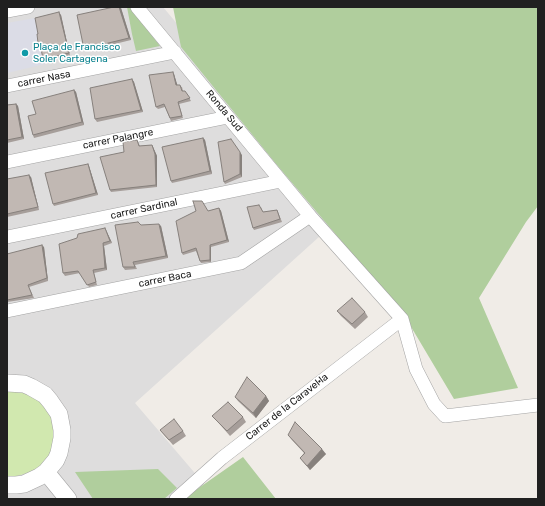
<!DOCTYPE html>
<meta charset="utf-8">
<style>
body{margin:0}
#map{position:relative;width:545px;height:506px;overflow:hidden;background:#f0ece7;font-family:Rubik,sans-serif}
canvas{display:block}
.frame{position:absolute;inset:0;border:8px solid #202020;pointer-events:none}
</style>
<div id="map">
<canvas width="545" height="506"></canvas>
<div class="frame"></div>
</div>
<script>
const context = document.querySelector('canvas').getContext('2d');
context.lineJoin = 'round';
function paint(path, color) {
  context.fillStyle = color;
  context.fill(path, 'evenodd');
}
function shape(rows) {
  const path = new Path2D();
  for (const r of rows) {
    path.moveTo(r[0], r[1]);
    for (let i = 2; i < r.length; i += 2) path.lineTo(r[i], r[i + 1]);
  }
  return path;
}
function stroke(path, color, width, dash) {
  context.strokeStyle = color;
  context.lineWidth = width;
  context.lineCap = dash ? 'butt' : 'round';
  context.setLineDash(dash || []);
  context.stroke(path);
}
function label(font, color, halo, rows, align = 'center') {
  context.font = font + ' Rubik,sans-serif';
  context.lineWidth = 3;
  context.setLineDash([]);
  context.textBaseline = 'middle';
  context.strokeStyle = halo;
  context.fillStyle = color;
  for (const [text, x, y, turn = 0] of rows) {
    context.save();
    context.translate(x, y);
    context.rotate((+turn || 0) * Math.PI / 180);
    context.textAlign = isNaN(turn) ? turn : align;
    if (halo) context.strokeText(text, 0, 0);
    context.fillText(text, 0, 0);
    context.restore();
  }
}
paint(shape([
 [7,7,163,7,340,218,135,403,217,499,7,499]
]), '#dedddd');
paint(shape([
 [7,391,25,393,41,402,53,420,54,445,48,458,40,466,31,472,17,476,7,476]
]), '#d1e8af');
paint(shape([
 [127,7,130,7,160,46,136,51,132,34],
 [173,7,538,7,538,206,526,222,479,298,518,388,454,399,404,315,277,165,181,47],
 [243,457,276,499,183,499],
 [158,469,177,488,164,499,93,499,75,472]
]), '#b0ce9d');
paint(shape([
 [35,18,40,36,39,45,41,45,45,64,7,73,7,23]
]), '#dbdce6');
const minor = shape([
 [137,7,310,216,402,319,416,369,434,404,445,416,538,405],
 [7,11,28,7],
 [7,86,175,52],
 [7,162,228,117],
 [7,237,281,181],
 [7,311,241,263,310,216],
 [176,499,222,458,402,319]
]);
const tertiary = shape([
 [7,383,24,384,31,387,45,395,50,401,59,414,62,430,62,438,59,453,56,460,46,472,39,477,24,484,16,485,7,485],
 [46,472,68,499]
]);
stroke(minor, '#a4a4a4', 14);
stroke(tertiary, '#a4a4a4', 18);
stroke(minor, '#fff', 13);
stroke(tertiary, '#fff', 17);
paint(shape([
 [121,8,131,40,86,51,84,49],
 [61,15,70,56,44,61,43,59,40,45,38,43],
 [174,74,177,85,182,87,183,91,185,91,191,101,179,104,183,118,171,121,165,107,158,109,156,107],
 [132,79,134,82,143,112,97,122,95,119],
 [74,90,76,92,84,125,34,138,33,135],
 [16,104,18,106,24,139,7,143,7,105],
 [203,138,205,140,212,174,172,183,171,181],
 [138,142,140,146,152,145,153,147,157,156,157,187,111,192,110,190],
 [242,155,242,177,225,184,224,182],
 [88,164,89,166,98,195,54,206,53,204],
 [31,177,39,210,7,217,7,179],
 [261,207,263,212,277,210,278,212,282,222,254,230,253,228],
 [219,208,221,211,229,242,211,247,211,262,201,263,200,261,196,251,183,255,182,253,208,211],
 [141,225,161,226,168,258,135,265,137,269,125,270,123,267],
 [105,228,106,230,112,243,104,246,107,270,94,273,97,285,89,287,80,273,65,276,63,273,77,238],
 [44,247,48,281,29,287,34,298,7,302,7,254],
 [337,311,365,312,368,317,355,329,341,316],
 [266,396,269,401,256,418,238,401,235,397],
 [212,416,243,417,246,422,230,436,216,420],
 [160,430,183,431,186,436,173,445],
 [288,435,326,454,310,470,300,458,304,453,292,440]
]), '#a69e9a');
paint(shape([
 [119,7,121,8,131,40,129,38],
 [59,12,61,15,70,56,69,53],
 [173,72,174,74,178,87,176,85],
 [132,79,134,82,143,112,141,110],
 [74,90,76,92,84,125,82,122],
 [16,104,18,106,24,139,22,137],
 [203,138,205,140,212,174,210,171],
 [152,145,153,147,157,156,157,187,156,185],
 [240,152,242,155,242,177,240,174],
 [88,164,89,166,98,195,96,193],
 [29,175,31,177,39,210,38,207],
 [219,208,221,211,229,242,227,240],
 [159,224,161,226,168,258,166,256],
 [105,228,106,230,112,243,110,241],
 [103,243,104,246,107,270,105,268],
 [42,245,44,247,48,281,47,278],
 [210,245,211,247,211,262,210,260],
 [266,396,269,401,256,418,253,413],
 [322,449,326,454,310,470,307,466]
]), '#87817d');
const building = shape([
 [114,7,119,7,129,38,84,49,77,15,114,7],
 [59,12,69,53,43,59,40,43,38,43,37,34,38,34,35,18,59,12],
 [173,72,176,85,180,85,182,91,185,91,190,98,178,102,182,116,170,118,164,104,156,107,149,75,173,72],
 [132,79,141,110,95,119,90,88,132,79],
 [74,90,82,122,33,135,28,116,36,114,32,101,74,90],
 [16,104,22,137,7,140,7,105,16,104],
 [203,138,210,171,171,181,162,147,203,138],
 [231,139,240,152,240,174,224,182,218,142,231,139],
 [137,140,139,146,152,145,155,154,156,185,110,190,100,157,124,152,123,142,137,140],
 [88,164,96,193,53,204,45,173,88,164],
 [29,175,38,207,7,214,7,179,29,175],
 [193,201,202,201,208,211,219,208,227,240,210,245,210,260,200,261,196,248,182,253,176,221,196,211,193,201],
 [259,205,263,212,277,210,280,219,253,228,247,207,259,205],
 [138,222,141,225,159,224,166,256,133,262,135,267,123,267,115,225,138,222],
 [105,228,110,241,103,243,105,268,93,270,96,282,87,285,78,271,63,273,59,244,77,238,78,234,105,228],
 [42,245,47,278,28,285,32,295,7,300,7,254,42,245],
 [352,298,365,312,352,324,337,311,352,298],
 [247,377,266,396,253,413,235,397,247,377],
 [228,402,243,417,227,431,212,416,228,402],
 [174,419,183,431,169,440,160,430,174,419],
 [295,422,322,449,307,466,300,458,305,453,288,435,295,422]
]);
paint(building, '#c1b8b3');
stroke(building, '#87817d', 1);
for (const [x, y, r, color] of [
 [25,53,4,"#0f9aa8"]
]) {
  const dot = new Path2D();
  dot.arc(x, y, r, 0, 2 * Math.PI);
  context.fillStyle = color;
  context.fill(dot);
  stroke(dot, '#fff', 1.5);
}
label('10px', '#0d838f', '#fff', [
 ["Plaça de Francisco",33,47],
 ["Soler Cartagena",33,59]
], 'left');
label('10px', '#202020', '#fff', [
 ["carrer Nasa",44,79,-11],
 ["Ronda Sud",224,111,50],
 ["carrer Palangre",118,139,-11],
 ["carrer Sardinal",144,209,-12],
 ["carrer Baca",165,279,-11],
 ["Carrer de la Caravel·la",287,407,-38]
]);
</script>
